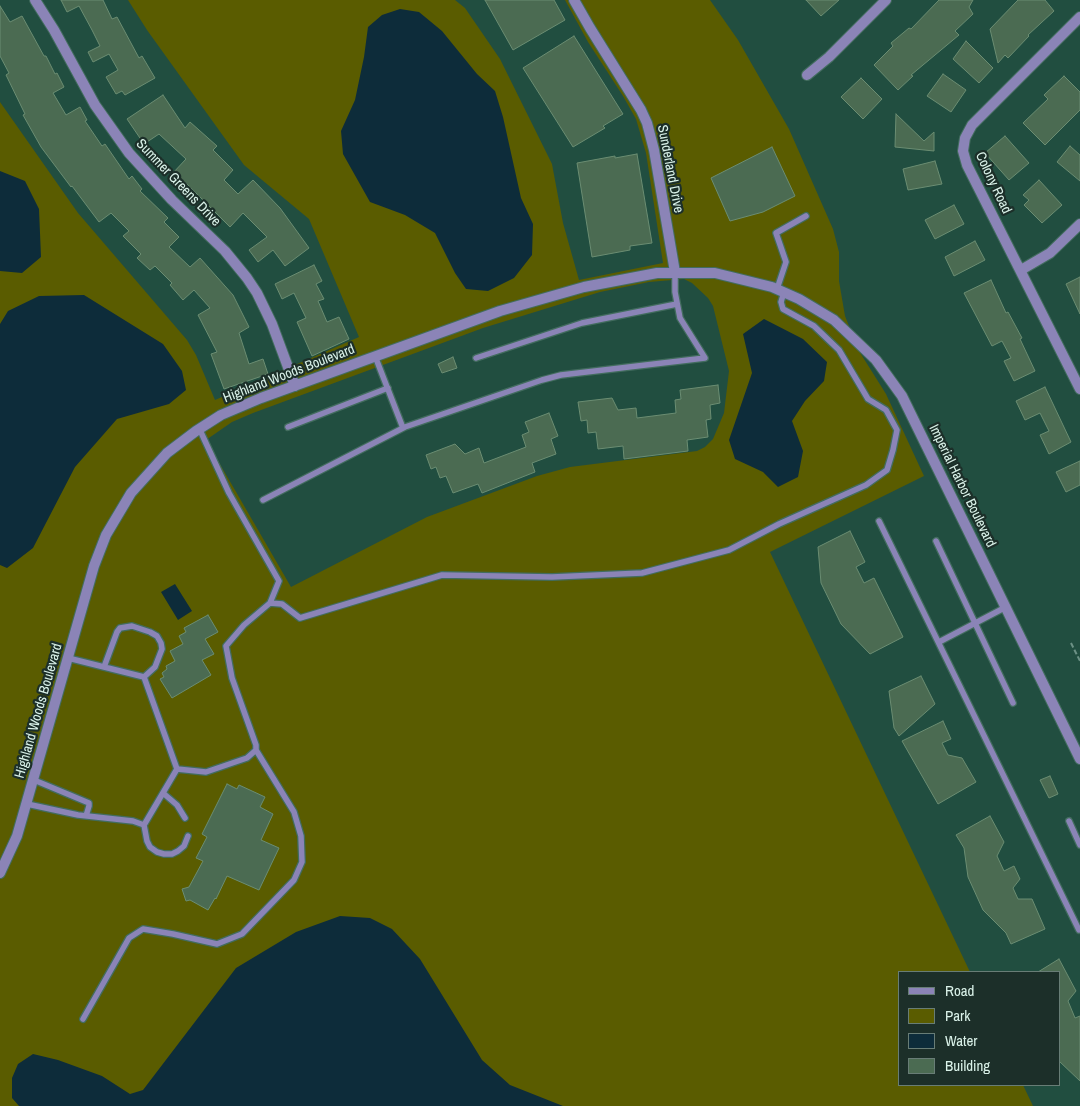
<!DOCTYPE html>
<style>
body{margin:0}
#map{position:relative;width:1080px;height:1106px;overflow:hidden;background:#214e40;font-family:"Archivo Narrow",sans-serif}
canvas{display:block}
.legend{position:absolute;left:898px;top:971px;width:162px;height:115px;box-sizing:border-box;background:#1c2f29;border:1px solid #687d76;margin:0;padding:6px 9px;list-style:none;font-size:15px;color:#daf2e9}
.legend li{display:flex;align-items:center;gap:10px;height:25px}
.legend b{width:25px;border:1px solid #687d76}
</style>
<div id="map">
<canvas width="1080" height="1106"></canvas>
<ul class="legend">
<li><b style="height:6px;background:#8b84b7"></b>Road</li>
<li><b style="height:14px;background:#5a5c00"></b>Park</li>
<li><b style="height:14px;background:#0d2c3a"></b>Water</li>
<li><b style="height:14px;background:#4b6b52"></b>Building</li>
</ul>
</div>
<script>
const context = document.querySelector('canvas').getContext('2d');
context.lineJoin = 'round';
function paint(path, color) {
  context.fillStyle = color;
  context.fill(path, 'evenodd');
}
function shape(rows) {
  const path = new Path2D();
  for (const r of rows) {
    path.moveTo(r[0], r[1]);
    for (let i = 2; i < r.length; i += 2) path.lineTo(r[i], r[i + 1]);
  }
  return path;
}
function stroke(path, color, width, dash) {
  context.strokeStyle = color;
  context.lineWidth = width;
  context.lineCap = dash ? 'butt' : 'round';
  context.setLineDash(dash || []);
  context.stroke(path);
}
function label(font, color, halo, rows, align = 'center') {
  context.font = font + ' "Archivo Narrow",sans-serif';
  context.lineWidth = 4.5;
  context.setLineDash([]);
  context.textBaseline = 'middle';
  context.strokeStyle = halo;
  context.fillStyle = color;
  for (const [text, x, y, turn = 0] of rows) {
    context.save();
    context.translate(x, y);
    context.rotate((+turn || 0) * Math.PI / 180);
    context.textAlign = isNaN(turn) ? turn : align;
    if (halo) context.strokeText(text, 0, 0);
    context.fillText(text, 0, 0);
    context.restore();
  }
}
paint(shape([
 [128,0,455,0,465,8,500,59,552,164,563,223,579,280,663,263,646,153,636,119,623,96,588,42,565,0,710,0,738,40,789,129,833,229,839,252,839,281,845,316,859,351,886,394,924,476,770,552,970,972,899,972,899,1085,1023,1085,1033,1106,0,1106,0,102,78,213,187,340,196,355,215,400,359,337,309,219,244,165,147,30],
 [684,279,692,283,708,298,713,306,729,371,724,413,713,439,705,447,697,451,570,467,537,476,427,517,291,587,206,440,232,422,253,413,483,328,600,292,649,282]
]), '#5a5c00');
paint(shape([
 [400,9,419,12,442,31,477,74,495,91,503,117,521,198,533,224,532,255,514,278,488,291,466,289,455,273,435,233,405,215,370,202,343,154,341,131,355,100,364,57,368,27,382,15],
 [0,171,25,181,39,209,41,257,22,273,0,271],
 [84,295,163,344,182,371,186,390,169,404,117,419,75,467,33,548,7,568,0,565,0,324,8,311,39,296],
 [764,319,803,339,827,362,824,381,805,401,792,421,803,451,798,477,778,487,763,472,735,459,729,440,752,373,743,334],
 [175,584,192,611,178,620,161,592],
 [340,916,370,918,392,929,420,959,482,1060,510,1085,563,1106,19,1106,12,1098,12,1078,18,1064,33,1054,58,1060,102,1076,130,1094,143,1090,236,968,296,932]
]), '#0d2c3a');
const building = shape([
 [61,0,103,0,112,19,117,17,139,58,142,56,155,78,125,95,122,91,116,94,106,77,118,70,109,54,93,62,88,52,100,46,92,30,79,6,67,12,61,0],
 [485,0,554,0,565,20,513,50,485,0],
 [806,0,839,0,821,16,806,0],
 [939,0,973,0,969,7,973,14,955,31,959,35,911,75,913,76,898,90,874,65,893,46,891,43,909,28,911,29,939,0],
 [1018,0,1045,0,1054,11,1028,35,1029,36,1008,58,1005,55,998,63,990,29,1018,0],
 [0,6,10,22,22,16,44,56,46,56,55,74,57,73,64,87,53,93,66,115,80,107,87,120,85,121,102,146,105,144,129,179,132,176,142,189,140,191,168,218,164,222,179,237,169,247,190,267,200,258,233,295,249,327,239,333,249,364,263,359,268,374,224,389,211,354,217,352,198,315,210,308,194,290,183,300,170,285,172,283,155,266,150,270,137,258,141,254,123,236,129,231,111,213,99,222,72,186,71,187,41,147,23,115,25,114,6,75,9,73,0,56,0,6],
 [574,36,623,114,603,126,605,128,573,147,523,68,574,36],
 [966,41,993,68,979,83,953,59,966,41],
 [943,74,966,90,951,112,927,96,943,74],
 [1064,76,1080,92,1080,110,1045,145,1023,123,1048,99,1044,95,1064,76],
 [861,78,882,99,863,119,841,97,861,78],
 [163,95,185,128,190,122,217,146,213,150,233,170,224,180,238,194,253,180,280,208,309,248,285,266,273,250,258,262,249,250,267,237,243,213,230,227,185,182,183,184,172,174,186,159,159,134,144,144,127,119,163,95],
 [896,114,924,141,934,132,934,151,895,147,896,114],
 [1005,136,1029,163,1009,180,985,153,1005,136],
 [1070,146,1080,155,1080,181,1057,162,1070,146],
 [772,147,795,196,763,212,730,221,711,178,772,147],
 [637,154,652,243,630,246,630,250,592,257,577,163,615,156,615,158,637,154],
 [935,161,942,184,908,190,903,169,935,161],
 [1039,180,1062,205,1042,223,1024,205,1029,200,1023,195,1039,180],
 [954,205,964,224,935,239,925,220,954,205],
 [975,241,985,260,954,276,945,257,975,241],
 [314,265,322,281,316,284,324,299,318,301,327,322,339,317,349,339,312,356,297,322,306,318,294,293,282,299,275,284,314,265],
 [1080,277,1080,314,1066,284,1080,277],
 [991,280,1006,313,1008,312,1022,338,1020,339,1035,371,1014,381,1004,361,1011,358,1002,341,992,346,964,293,991,280],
 [453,357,457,368,442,373,438,364,453,357],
 [718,385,720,403,710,405,711,419,706,420,708,437,687,440,688,451,624,459,623,446,598,449,596,432,588,433,587,420,581,421,578,402,612,398,618,410,636,408,637,418,676,413,675,400,681,399,680,390,718,385],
 [1045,387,1071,442,1049,454,1040,435,1049,431,1040,413,1025,420,1016,401,1045,387],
 [549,413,558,436,551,439,556,454,532,463,535,472,482,493,478,484,453,493,446,476,440,478,436,467,431,469,426,455,455,444,465,454,479,448,484,463,526,447,522,435,529,432,525,422,549,413],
 [1080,461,1080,485,1066,492,1056,472,1080,461],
 [850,531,865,562,856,567,864,583,874,578,903,637,870,654,841,624,821,583,818,547,850,531],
 [208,615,218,632,205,639,214,654,202,660,211,675,172,698,160,679,164,677,162,673,167,669,166,666,175,661,170,651,183,644,179,636,186,632,184,628,208,615],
 [921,676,935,704,899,736,894,728,889,691,921,676],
 [943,721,951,739,942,743,948,755,962,758,976,782,938,804,902,741,943,721],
 [1050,776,1058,794,1049,798,1040,780,1050,776],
 [227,784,237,789,239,785,265,797,260,807,273,814,261,840,279,848,259,890,227,876,216,899,215,898,208,910,190,900,186,901,182,889,189,887,203,861,196,858,207,837,202,834,227,784],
 [990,816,1004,842,997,856,1004,871,1014,866,1020,879,1013,888,1018,899,1032,899,1045,929,1011,944,1006,933,983,910,968,877,964,848,956,835,990,816],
 [1059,959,1076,991,1068,1001,1075,1018,1080,1016,1080,1081,1059,1061,1059,972,1038,972,1059,959]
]);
paint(building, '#4b6b52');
stroke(building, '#6b8d72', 1);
const lane = shape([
 [777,289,786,262,776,233,806,216],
 [375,356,403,428],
 [476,358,582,323,677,304],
 [288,427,388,388],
 [263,500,405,427,542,380,561,375,705,358,680,318,675,292,675,272],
 [879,521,1079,930],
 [936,541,1013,703],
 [270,603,282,604,300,618,442,575,552,577,642,573,729,550,779,524,866,485,887,470,893,450,897,430,886,410,868,399,839,350,814,326,783,309,781,302,784,292],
 [939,642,1006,607],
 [104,667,117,632,120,628,132,626,150,632,157,636,161,643,162,649,155,667,144,677],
 [177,769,206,772,247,758,256,750,256,745,232,678,226,646,244,625,270,603,279,581,229,493,199,428],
 [34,780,89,803,89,806,86,816],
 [163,793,177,805,185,818],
 [27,804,78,815,133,821,144,825,177,769,144,677,68,658],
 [1069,821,1080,845],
 [144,825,147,841,150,847,157,852,164,854,172,854,178,851,184,846,188,836],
 [83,1019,129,938,143,929,173,934,217,944,242,934,294,880,302,862,301,836,294,812,256,750]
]);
const street = shape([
 [35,0,54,30,95,105,129,153,172,200,225,251,247,278,257,293,272,324,295,386],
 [574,0,590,28,641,110,647,123,654,150,675,272],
 [1080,17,972,125,965,138,963,151,967,165,1080,389],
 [807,75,829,57,886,0],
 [1021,270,1050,253,1080,224],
 [0,873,17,836,94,566,106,535,131,493,167,453,196,431,221,415,261,398,500,311,584,287,657,273,715,273,772,287,799,299,834,320,876,360,902,396,1080,759]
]);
stroke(lane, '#426c5e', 8);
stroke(street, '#426c5e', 12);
stroke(shape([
 [1071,643,1080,661]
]), '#6c9185', 2, [5, 2.5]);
stroke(lane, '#8b84b7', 5.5);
stroke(street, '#8b84b7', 10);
label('14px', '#daf2e9', '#1c2f29', [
 ["Sunderland Drive",670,169,79],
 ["Summer Greens Drive",178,183,46],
 ["Colony Road",993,183,65],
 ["Highland Woods Boulevard",289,374,-21],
 ["Imperial Harbor Boulevard",962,486,64],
 ["Highland Woods Boulevard",39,711,-74]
]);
</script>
